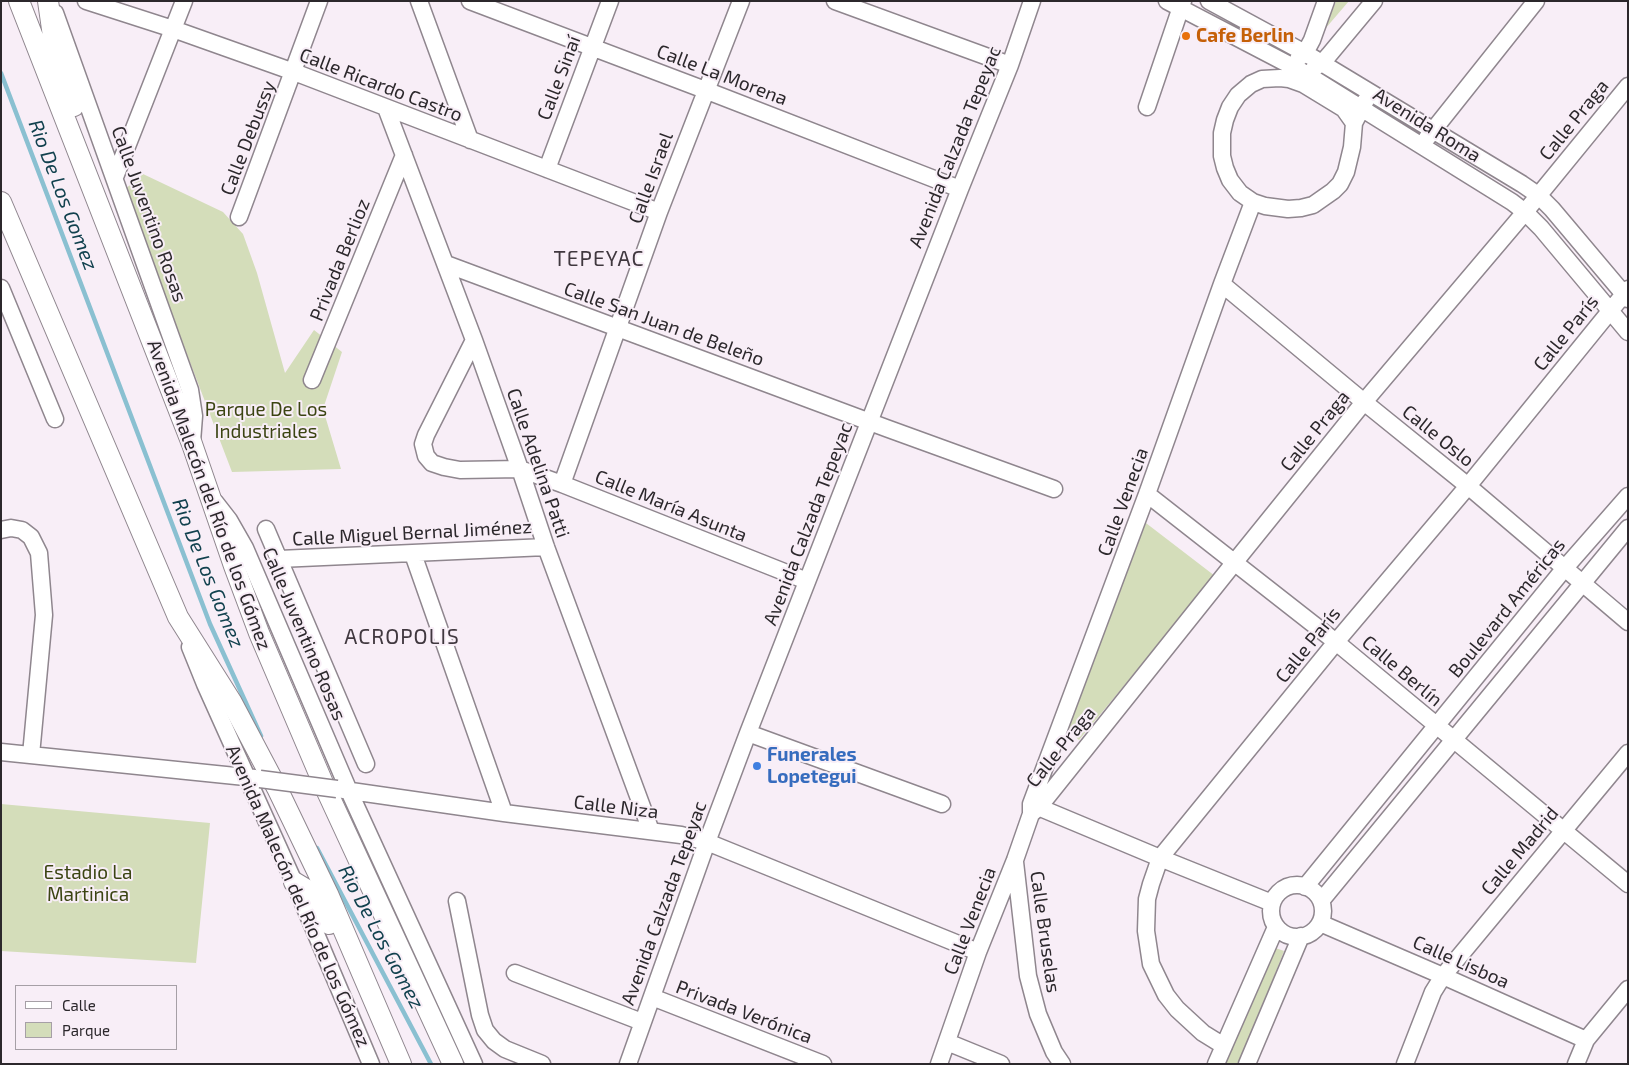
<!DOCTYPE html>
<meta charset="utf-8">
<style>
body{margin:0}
#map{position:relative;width:1629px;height:1065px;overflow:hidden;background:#f8eef7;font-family:"Exo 2",sans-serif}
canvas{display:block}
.frame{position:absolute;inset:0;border:2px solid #2c282c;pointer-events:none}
.legend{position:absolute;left:15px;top:985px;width:162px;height:65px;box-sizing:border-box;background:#f8eef7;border:1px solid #a69fa6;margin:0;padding:6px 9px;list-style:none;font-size:15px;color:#2c282c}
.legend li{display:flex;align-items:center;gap:10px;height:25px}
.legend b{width:25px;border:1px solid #a69fa6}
</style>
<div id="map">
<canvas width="1629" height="1065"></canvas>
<div class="frame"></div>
<ul class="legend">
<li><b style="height:6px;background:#fff"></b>Calle</li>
<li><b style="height:14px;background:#d4ddba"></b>Parque</li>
</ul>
</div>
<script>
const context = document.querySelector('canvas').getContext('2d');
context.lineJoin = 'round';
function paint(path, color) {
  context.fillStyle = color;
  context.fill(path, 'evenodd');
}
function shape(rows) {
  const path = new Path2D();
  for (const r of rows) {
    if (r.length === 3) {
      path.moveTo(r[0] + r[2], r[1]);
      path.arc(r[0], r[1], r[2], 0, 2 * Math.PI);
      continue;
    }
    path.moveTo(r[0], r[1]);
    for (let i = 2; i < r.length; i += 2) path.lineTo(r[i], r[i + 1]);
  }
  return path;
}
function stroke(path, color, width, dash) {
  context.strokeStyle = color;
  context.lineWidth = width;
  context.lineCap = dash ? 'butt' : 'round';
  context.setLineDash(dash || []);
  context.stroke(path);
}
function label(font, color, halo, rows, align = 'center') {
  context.font = font + ' "Exo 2",sans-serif';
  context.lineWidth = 4;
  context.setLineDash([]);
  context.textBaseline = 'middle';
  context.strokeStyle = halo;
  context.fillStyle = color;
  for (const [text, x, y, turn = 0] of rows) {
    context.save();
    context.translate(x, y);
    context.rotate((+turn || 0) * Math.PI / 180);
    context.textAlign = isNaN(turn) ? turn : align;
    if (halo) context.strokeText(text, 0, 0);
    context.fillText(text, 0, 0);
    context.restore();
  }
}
paint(shape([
 [1336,1,1349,1,1325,29],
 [143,174,223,212,243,234,257,273,285,373,314,330,342,352,323,409,341,469,232,472,124,190],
 [1142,520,1215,576,1079,740,1066,728],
 [1,804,210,823,196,963,1,951],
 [1270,946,1284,951,1240,1064,1224,1064]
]), '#d4ddba');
stroke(shape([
 [1,73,210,624,261,736],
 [317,848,431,1064]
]), '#8ac0d1', 4.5);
const minor = shape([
 [86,1,173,29,294,72,659,212],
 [419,1,470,140],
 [470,1,705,90,960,189],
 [835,1,1010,65],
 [1167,1,1303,72,1512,202,1525,212,1541,228,1628,332],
 [1209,1,1305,53,1522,184,1538,195,1552,209,1628,299],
 [55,13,190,390,194,416,192,442],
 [1298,59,1305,53,1312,40,1326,1],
 [1314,68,1322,63,1329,55,1374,1],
 [1147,107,1183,1],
 [386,108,474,340,520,469,546,547,651,831],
 [1354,123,1344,109,1303,84,1289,79,1280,78,1262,79,1251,84,1238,95,1230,107,1225,120,1222,133,1222,156,1225,168,1230,180,1240,193,1253,202,1265,206,1288,209,1301,208,1313,205,1333,191,1340,184,1346,172,1352,147,1354,123,1366,100],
 [1427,138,1536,1],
 [547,169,610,1],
 [115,177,184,1],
 [239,217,319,1],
 [446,264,886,428,1054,489],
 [1222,284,1364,402,1468,486,1628,622],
 [1,288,55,419],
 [474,340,426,435,423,444,426,456,432,463,444,467,460,470,520,469,562,484,807,581],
 [312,380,404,155],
 [562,484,659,212,741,1],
 [1147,494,1336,642,1628,884],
 [215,502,229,520,245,548,349,791,474,1064],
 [266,529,366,764],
 [1,530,11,528,22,530,31,537,39,553,44,615,31,755],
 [413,554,504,813],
 [279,559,546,547],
 [190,647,205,684,294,882,371,1064],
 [748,733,942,804],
 [1,752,255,778],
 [337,789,504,813,681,835,707,842,978,952],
 [1031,804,1160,858,1272,903],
 [1031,814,1039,807,1234,563,1364,402,1525,212,1628,86],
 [1015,862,1028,976,1038,1014,1054,1052,1062,1064],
 [1297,911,26],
 [1305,887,1564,569,1628,496],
 [457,901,480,1015,485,1030,494,1041,505,1049,542,1064],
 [1321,901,1628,528],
 [1320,923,1443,976,1586,1040],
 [515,973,642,1022],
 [652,997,823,1064],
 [947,1042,1001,1064],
 [1224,1046,1203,1033,1177,1009,1166,995,1151,964,1146,931,1147,899,1151,884,1160,858,1336,642,1468,486,1628,289],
 [628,1064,707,842,748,733,960,189,1010,65,1032,1],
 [939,1064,978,952,1015,860,1031,814,1031,804,1147,494,1222,284,1253,202],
 [1216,1064,1276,927],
 [1247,1064,1301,936],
 [1405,1064,1433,992,1443,976,1628,753],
 [1576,1064,1586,1040,1628,989]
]);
const major = shape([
 [19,1,192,444,234,566,259,633,323,783,453,1064],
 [48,1,53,36,59,59,74,106],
 [1,202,178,617,231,701,277,788,328,894,401,1064],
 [294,882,304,888,312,896,329,924]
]);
stroke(minor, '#8f868e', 19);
stroke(major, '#8f868e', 22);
stroke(minor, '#fff', 16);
stroke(major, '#fff', 20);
const minorBridge = shape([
 [260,779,337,789]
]);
stroke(minorBridge, '#8f868e', 19, []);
stroke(minorBridge, '#fff', 16);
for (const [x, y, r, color] of [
 [1186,36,5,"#e8710a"],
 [757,766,5,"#3f7fe0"]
]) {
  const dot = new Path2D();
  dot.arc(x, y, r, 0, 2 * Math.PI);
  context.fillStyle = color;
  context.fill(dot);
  stroke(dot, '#f8eef7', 2);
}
label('bold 19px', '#c56008', '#f8eef7', [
 ["Cafe Berlin",1196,36]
], 'left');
label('19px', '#2c282c', '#f8eef7', [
 ["Calle La Morena",722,75,21],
 ["Calle Sinaí",559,78,-69],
 ["Calle Ricardo Castro",381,85,21],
 ["Calle Praga",1574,120,-51],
 ["Avenida Roma",1427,125,32],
 ["Calle Debussy",248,138,-69],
 ["Avenida Calzada Tepeyac",955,147,-68],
 ["Calle Israel",651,178,-70],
 ["Calle Juventino Rosas",149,214,70],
 ["Privada Berlioz",340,260,-68],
 ["Calle San Juan de Beleño",664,324,20],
 ["Calle París",1566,333,-51],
 ["Calle Praga",1315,431,-51],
 ["Calle Oslo",1438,436,39],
 ["Calle Adelina Patti",538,463,71],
 ["Avenida Malecón del Río de los Gómez",209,495,70],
 ["Calle Venecia",1123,502,-70],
 ["Calle María Asunta",671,506,22],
 ["Avenida Calzada Tepeyac",808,524,-69],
 ["Calle Miguel Bernal Jiménez",412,533,-3],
 ["Boulevard Américas",1507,608,-51],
 ["Calle Juventino Rosas",304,634,67],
 ["Calle París",1308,645,-51],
 ["Calle Berlín",1402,671,40],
 ["Calle Praga",1061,747,-51],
 ["Calle Niza",616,807,7],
 ["Calle Madrid",1520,851,-50],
 ["Avenida Malecón del Río de los Gómez",298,896,66],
 ["Avenida Calzada Tepeyac",664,903,-70],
 ["Calle Venecia",970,921,-69],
 ["Calle Bruselas",1045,932,82],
 ["Calle Lisboa",1461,962,24],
 ["Privada Verónica",744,1012,21]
]);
label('19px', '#3b4412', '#f8eef7', [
 ["Parque De Los",266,410],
 ["Industriales",266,432],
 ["Estadio La",88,873],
 ["Martinica",88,895]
]);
label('bold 19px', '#366cbe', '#f8eef7', [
 ["Funerales",767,755],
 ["Lopetegui",767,777]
], 'left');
label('italic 20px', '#11414e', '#f8eef7', [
 ["Rio De Los Gomez",63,195,69],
 ["Rio De Los Gomez",208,573,68],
 ["Rio De Los Gomez",381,937,62]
]);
context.letterSpacing = '1px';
label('21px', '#40383f', '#f8eef7', [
 ["TEPEYAC",599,259],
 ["ACROPOLIS",402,637]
]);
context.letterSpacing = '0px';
</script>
